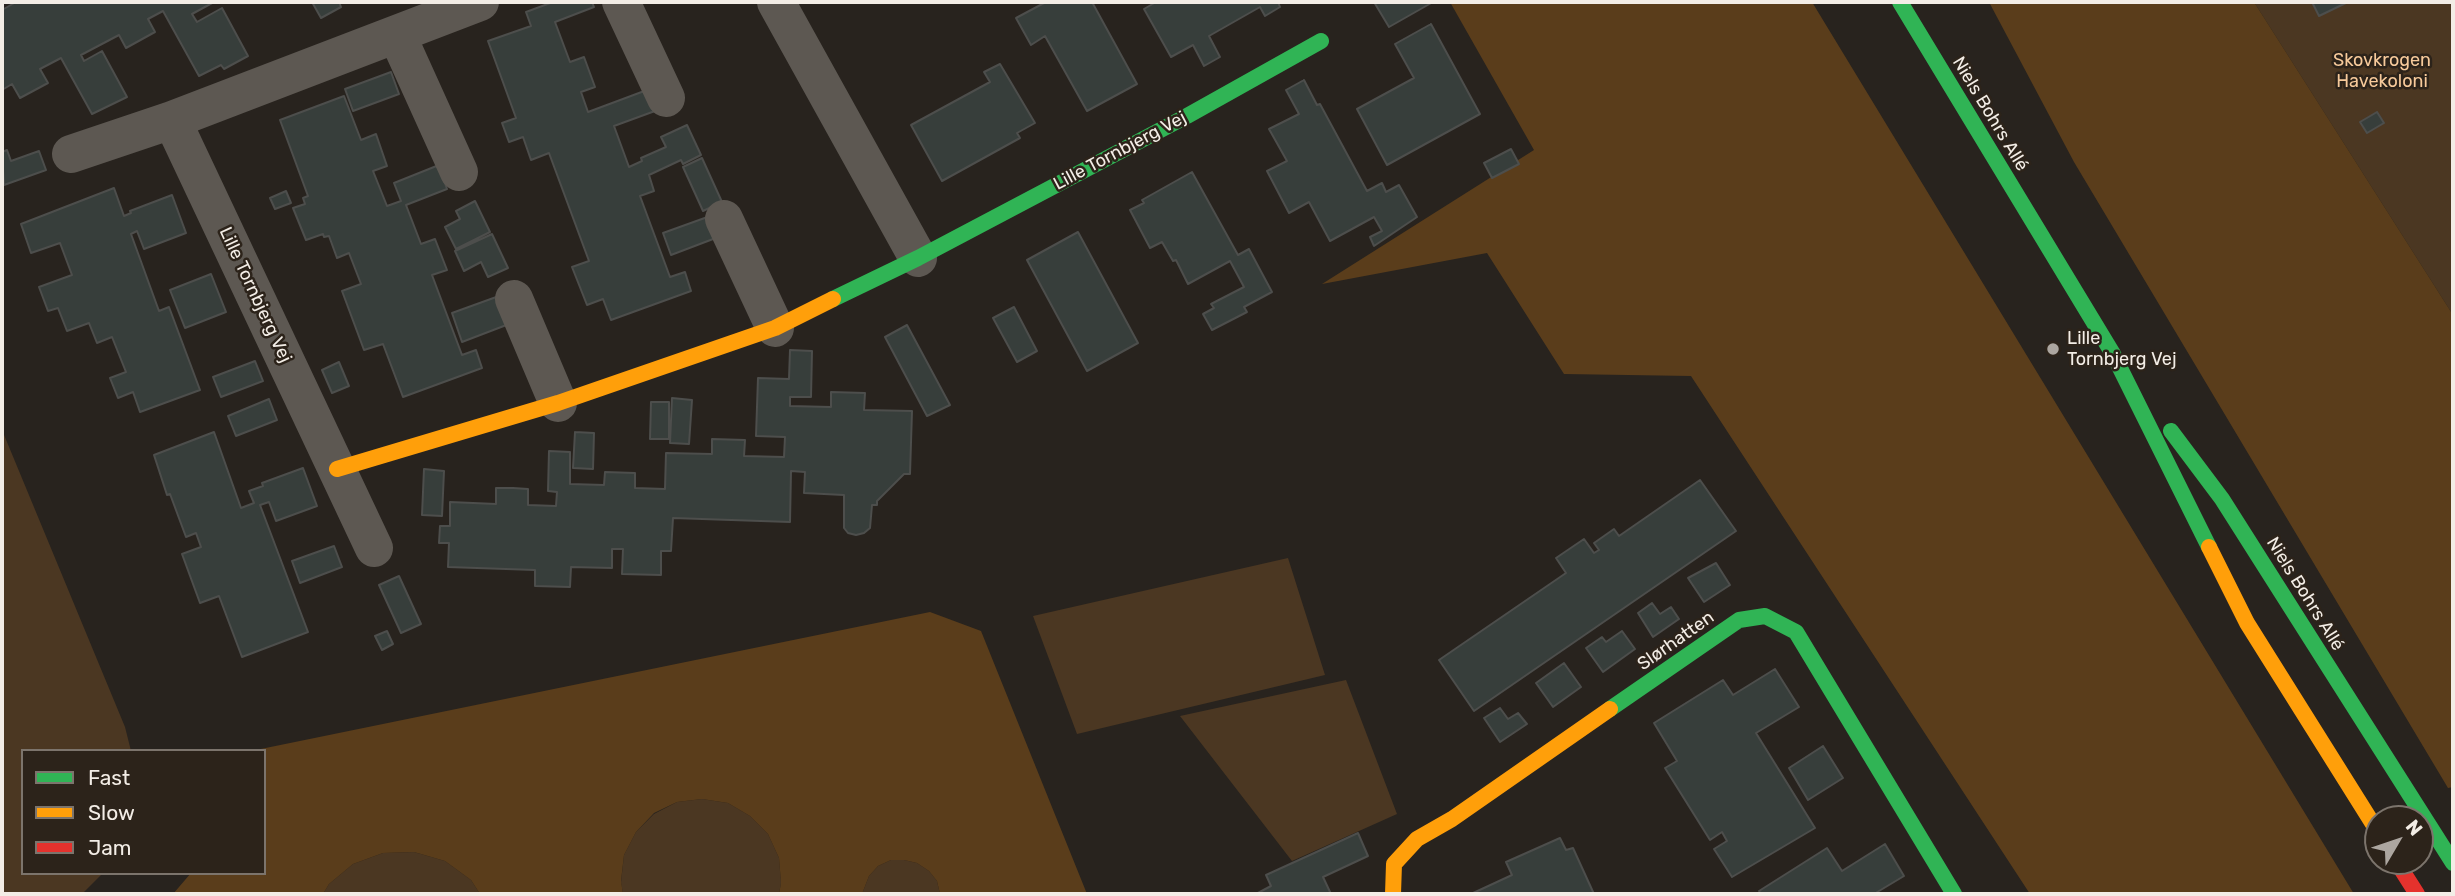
<!DOCTYPE html>
<meta charset="utf-8">
<style>
body{margin:0}
#map{position:relative;width:2455px;height:896px;overflow:hidden;background:#28231e;font-family:Rubik,sans-serif}
canvas{display:block}
.frame{position:absolute;inset:0;border:4px solid #f3ede6;pointer-events:none}
.legend{position:absolute;left:21px;top:749px;width:245px;height:126px;box-sizing:border-box;background:#2c231a;border:2px solid #7c746c;margin:0;padding:9px 12px;list-style:none;font-size:21px;color:#f3ede6}
.legend li{display:flex;align-items:center;gap:14px;height:35px}
.legend b{width:35px;border:2px solid #7c746c}
.north{position:absolute;left:2364px;top:805px;width:70px;height:70px;box-sizing:border-box;background:#2c231a;border:2px solid #7c746c;border-radius:50%;rotate:51deg;font-size:19px;font-weight:700;line-height:28px;text-align:center;color:#f3ede6}
.north::after{content:'';display:block;margin:auto;width:24px;height:32px;background:#aca6a0;clip-path:polygon(50% 0,100% 100%,50% 72%,0 100%)}
</style>
<div id="map">
<canvas width="2455" height="896"></canvas>
<div class="frame"></div>
<ul class="legend">
<li><b style="height:9px;background:#30b455"></b>Fast</li>
<li><b style="height:9px;background:#ff9f0a"></b>Slow</li>
<li><b style="height:9px;background:#e5322d"></b>Jam</li>
</ul>
<div class="north">N</div>
</div>
<script>
const context = document.querySelector('canvas').getContext('2d');
context.lineJoin = 'round';
function paint(path, color) {
  context.fillStyle = color;
  context.fill(path, 'evenodd');
}
function shape(rows) {
  const path = new Path2D();
  for (const r of rows) {
    path.moveTo(r[0], r[1]);
    for (let i = 2; i < r.length; i += 2) path.lineTo(r[i], r[i + 1]);
  }
  return path;
}
function stroke(path, color, width, dash) {
  context.strokeStyle = color;
  context.lineWidth = width;
  context.lineCap = dash ? 'butt' : 'round';
  context.setLineDash(dash || []);
  context.stroke(path);
}
function label(font, color, halo, rows, align = 'center') {
  context.font = font + ' Rubik,sans-serif';
  context.lineWidth = 5;
  context.setLineDash([]);
  context.textBaseline = 'middle';
  context.strokeStyle = halo;
  context.fillStyle = color;
  for (const [text, x, y, turn = 0] of rows) {
    context.save();
    context.translate(x, y);
    context.rotate((+turn || 0) * Math.PI / 180);
    context.textAlign = isNaN(turn) ? turn : align;
    if (halo) context.strokeText(text, 0, 0);
    context.fillText(text, 0, 0);
    context.restore();
  }
}
paint(shape([
 [2254,2,2453,2,2453,315],
 [2,430,125,727,131,751,23,751,23,873,103,873,82,894,2,894],
 [1288,558,1325,675,1077,734,1033,616],
 [1346,680,1397,814,1292,861,1180,716],
 [702,799,728,803,750,816,768,834,779,858,781,883,779,894,623,894,621,882,624,855,636,832,654,814,677,802],
 [414,852,445,861,471,880,480,894,323,894,329,884,353,864,383,853],
 [891,860,904,860,917,863,929,871,937,881,940,894,862,894,869,876,878,866]
]), '#4b3722');
paint(shape([
 [1450,2,1812,2,2354,894,2030,894,1691,376,1564,374,1487,253,1322,284,1534,150],
 [1989,2,2254,2,2453,315,2453,787,2448,788,2074,162],
 [930,612,981,631,1087,894,940,894,937,881,929,871,917,863,904,860,891,860,878,866,869,876,862,894,779,894,781,883,779,858,768,834,750,816,728,803,702,799,677,802,654,813,636,832,624,855,621,881,623,894,480,894,471,880,445,861,414,852,383,853,353,864,329,884,323,894,173,894,191,873,264,873,264,751,251,751]
]), '#5a3d1b');
const building = shape([
 [16,2,214,2,192,14,197,22,222,8,248,56,224,69,221,65,199,76,163,11,148,19,155,32,126,48,119,35,81,55,84,61,102,51,127,97,92,114,61,58,40,69,48,83,20,98,12,84,2,90,2,10,16,2],
 [312,2,339,2,341,7,321,18,312,2],
 [553,2,592,2,594,7,555,22,570,62,584,57,595,87,581,92,588,112,647,90,655,111,614,126,629,167,642,161,641,158,666,147,661,137,687,125,701,155,683,164,681,160,649,175,654,191,640,196,670,277,685,272,691,291,611,320,603,299,587,305,572,267,589,261,549,153,531,160,523,137,509,142,502,123,516,118,488,41,531,26,526,12,553,2],
 [1046,2,1092,2,1137,84,1087,111,1045,36,1031,45,1016,18,1046,2],
 [1156,2,1278,2,1280,7,1265,16,1260,7,1209,36,1220,57,1204,66,1193,45,1171,57,1144,9,1156,2],
 [1374,2,1433,2,1389,27,1374,2],
 [2312,2,2348,2,2319,16,2312,2],
 [1431,24,1480,114,1387,165,1357,109,1414,78,1395,44,1431,24],
 [1000,64,1035,123,1017,133,1020,138,942,181,911,125,990,82,984,72,1000,64],
 [391,72,399,94,353,111,345,89,391,72],
 [1304,80,1317,105,1320,104,1367,191,1382,183,1386,192,1399,185,1417,217,1374,246,1370,237,1382,231,1374,217,1330,241,1309,202,1289,213,1267,171,1287,161,1269,129,1299,114,1286,90,1304,80],
 [344,96,361,140,376,134,387,166,373,171,387,206,401,201,394,183,439,165,447,189,406,205,421,244,435,239,447,270,432,275,462,355,476,350,482,368,403,397,383,344,364,350,342,291,361,284,349,253,337,258,329,236,324,237,323,234,306,240,293,208,305,204,303,198,308,196,280,120,344,96],
 [2377,112,2384,123,2367,133,2360,122,2377,112],
 [1511,149,1519,164,1492,178,1484,163,1511,149],
 [7,150,11,161,39,151,46,170,4,185,2,152,7,150],
 [702,158,722,202,703,211,683,167,702,158],
 [1192,172,1238,255,1249,249,1272,292,1244,307,1247,312,1212,330,1203,314,1214,308,1211,304,1244,287,1230,261,1188,284,1176,260,1173,261,1162,242,1150,248,1130,210,1144,203,1142,200,1192,172],
 [114,188,124,216,131,213,130,211,172,195,186,233,144,249,137,231,131,234,159,311,169,307,200,390,140,412,133,392,118,398,110,378,126,372,112,337,97,343,89,323,67,331,58,308,48,311,39,287,72,275,60,243,31,253,21,224,114,188],
 [286,191,291,203,275,209,270,198,286,191],
 [475,201,490,232,456,249,445,227,460,219,456,211,475,201],
 [713,215,721,236,671,255,663,233,713,215],
 [1078,232,1138,343,1087,371,1027,260,1078,232],
 [492,234,508,268,488,277,481,262,464,271,455,251,492,234],
 [211,274,226,312,185,328,170,290,211,274],
 [499,296,509,324,462,342,452,313,499,296],
 [1014,307,1037,351,1017,362,993,318,1014,307],
 [907,325,950,405,927,416,885,337,907,325],
 [790,350,812,351,811,397,790,397,790,406,831,407,831,392,865,393,864,410,912,411,910,474,904,474,877,501,877,505,872,505,870,528,864,533,856,535,848,533,844,528,844,495,804,493,805,472,791,471,790,522,673,518,671,551,661,551,661,575,622,574,623,549,612,549,612,568,571,567,570,587,535,586,535,570,448,567,449,543,439,543,440,526,450,526,450,502,496,504,496,488,513,488,528,489,528,505,556,506,557,492,548,491,549,451,570,452,570,484,604,485,605,472,635,473,635,488,665,489,666,453,712,454,712,439,745,440,744,456,784,457,785,437,756,436,758,378,789,379,790,350],
 [255,361,263,381,221,397,213,377,255,361],
 [339,362,349,386,332,393,322,370,339,362],
 [672,398,692,400,689,444,670,443,672,398],
 [269,399,277,420,236,436,228,416,269,399],
 [651,402,669,402,669,439,650,439,651,402],
 [214,432,241,508,254,503,249,491,263,486,262,483,303,468,317,506,276,521,269,502,260,505,308,632,242,657,219,596,200,603,182,554,201,547,196,533,186,537,170,494,167,495,154,455,214,432],
 [575,432,594,433,593,469,573,468,575,432],
 [424,469,444,471,442,516,422,515,424,469],
 [1700,480,1736,531,1474,711,1439,660,1566,573,1556,558,1584,539,1594,553,1599,550,1594,543,1614,529,1619,536,1700,480],
 [334,546,342,567,300,583,292,561,334,546],
 [1716,563,1730,585,1704,602,1688,578,1716,563],
 [399,576,421,624,401,633,379,585,399,576],
 [1652,603,1660,614,1671,607,1679,619,1653,637,1638,613,1652,603],
 [387,631,393,644,382,650,375,636,387,631],
 [1622,631,1635,649,1603,672,1586,648,1602,637,1606,642,1622,631],
 [1564,663,1581,687,1553,707,1536,683,1564,663],
 [1775,669,1799,707,1756,733,1815,828,1732,877,1714,849,1727,841,1722,832,1710,840,1665,768,1677,761,1654,723,1723,680,1733,695,1775,669],
 [1500,708,1508,719,1518,713,1527,724,1500,742,1484,718,1500,708],
 [1823,746,1843,778,1808,800,1789,768,1823,746],
 [1358,833,1368,856,1323,877,1331,894,1256,894,1271,886,1266,875,1358,833],
 [1560,838,1566,850,1573,848,1594,894,1471,894,1512,875,1506,862,1560,838],
 [1885,844,1904,876,1874,894,1761,894,1759,891,1827,848,1842,871,1885,844]
]);
paint(building, '#373e3b');
stroke(building, '#4d4e4c', 2);
stroke(shape([
 [621,2,666,98],
 [776,2,918,258],
 [397,35,459,172],
 [172,120,374,548],
 [71,154,172,120,480,2],
 [724,219,775,328],
 [514,299,558,403]
]), '#5d5852', 38);
stroke(shape([
 [1900,2,2113,354,2209,547],
 [833,299,918,258,1187,116,1321,41],
 [2171,431,2222,499,2453,863],
 [1610,709,1739,620,1765,616,1796,632,1954,894]
]), '#30b455', 16);
stroke(shape([
 [337,469,558,403,775,328,833,299],
 [2209,547,2247,623,2378,832],
 [1393,894,1394,864,1417,839,1452,819,1610,709]
]), '#ff9f0a', 16);
stroke(shape([
 [2396,861,2417,894]
]), '#e5322d', 16);
for (const [x, y, r, color] of [
 [2053,349,7,"#aca6a0"]
]) {
  const dot = new Path2D();
  dot.arc(x, y, r, 0, 2 * Math.PI);
  context.fillStyle = color;
  context.fill(dot);
  stroke(dot, '#2c231a', 2.5);
}
label('18px', '#f7ca9b', '#2c231a', [
 ["Skovkrogen",2382,61],
 ["Havekoloni",2382,82]
]);
label('18px', '#f3ede6', '#2c231a', [
 ["Niels Bohrs Allé",1990,114,59],
 ["Lille Tornbjerg Vej",1120,151,-28],
 ["Lille Tornbjerg Vej",255,295,65],
 ["Niels Bohrs Allé",2305,594,58],
 ["Slørhatten",1676,641,-35]
]);
label('18px', '#f3ede6', '#2c231a', [
 ["Lille",2067,339],
 ["Tornbjerg Vej",2067,360]
], 'left');
</script>
